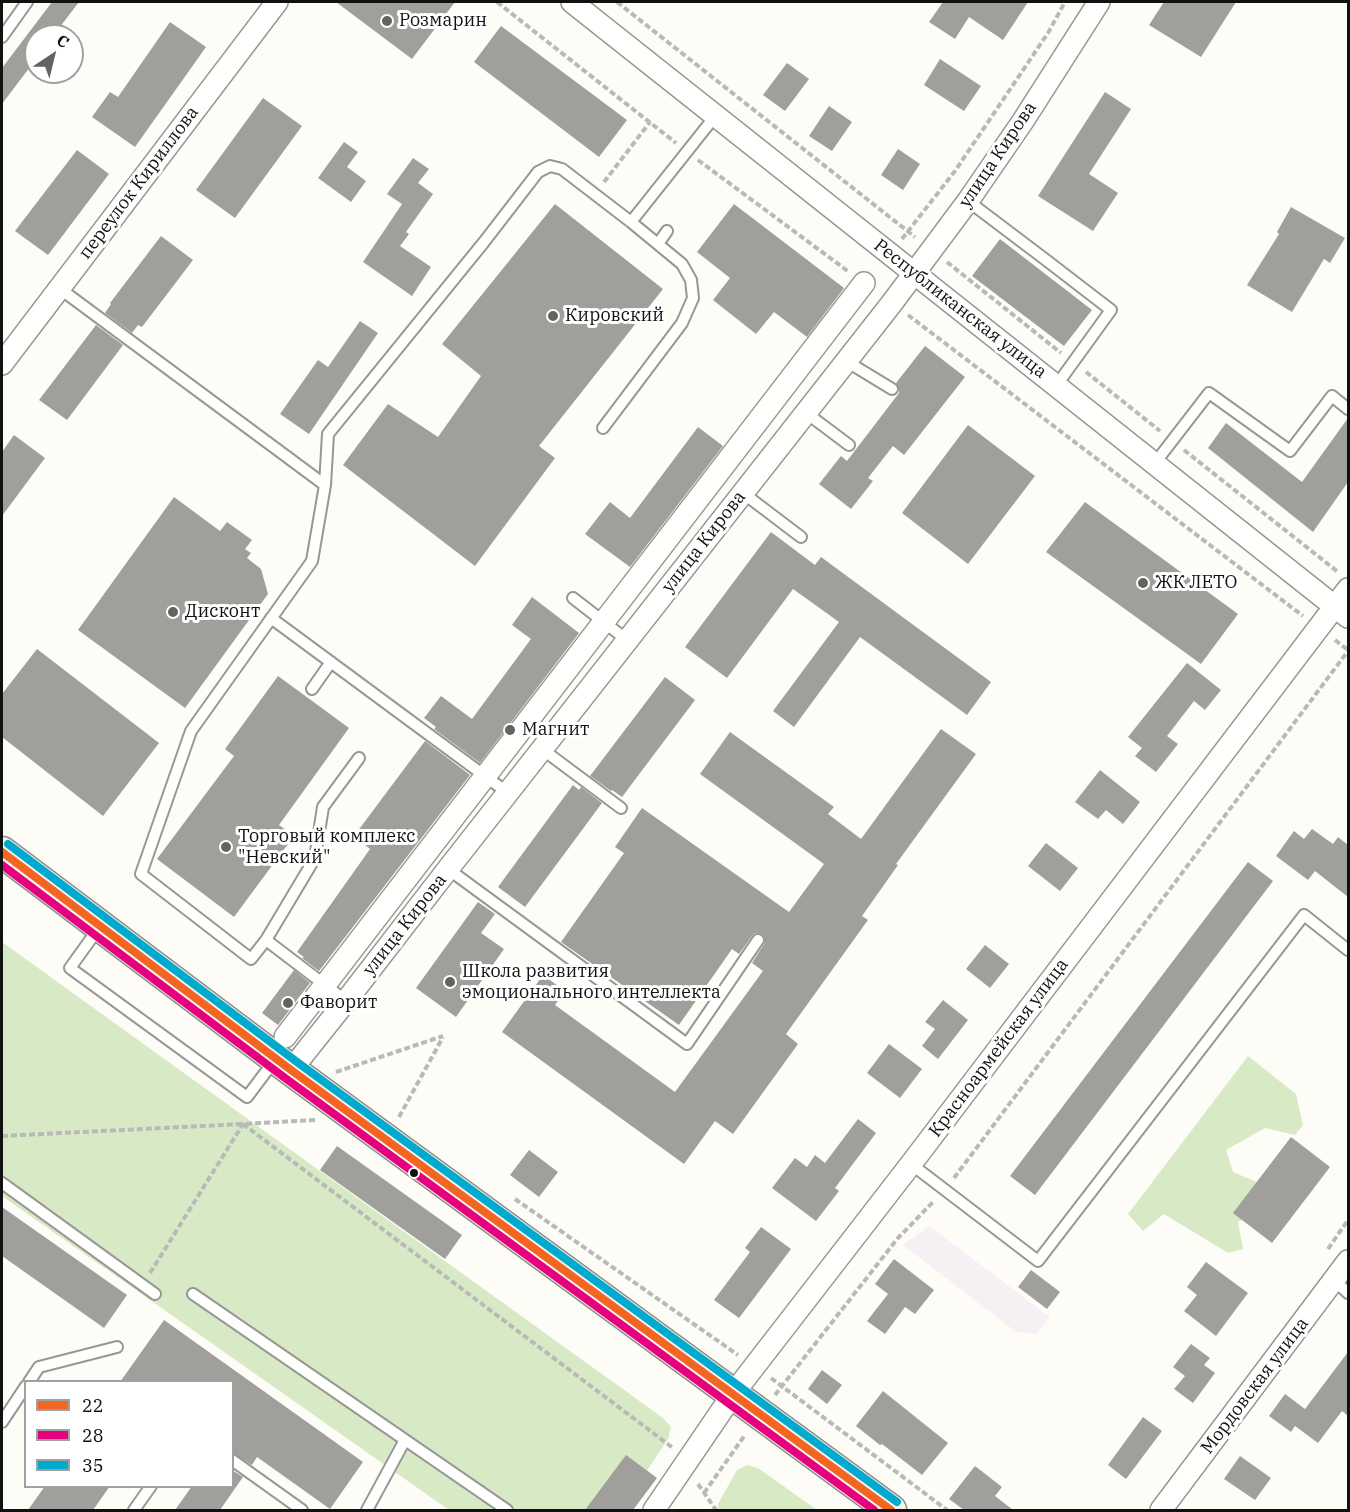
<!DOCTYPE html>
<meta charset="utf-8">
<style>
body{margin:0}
#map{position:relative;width:1350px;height:1512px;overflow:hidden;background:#fdfcf7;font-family:"IBM Plex Serif",serif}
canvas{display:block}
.frame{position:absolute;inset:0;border:3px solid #111;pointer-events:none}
.legend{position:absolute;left:24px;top:1380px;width:210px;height:108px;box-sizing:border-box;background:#fff;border:2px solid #a0a0a0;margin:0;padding:8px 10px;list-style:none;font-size:18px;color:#111}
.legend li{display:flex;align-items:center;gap:12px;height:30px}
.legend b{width:30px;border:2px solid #a0a0a0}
.north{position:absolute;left:24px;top:24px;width:60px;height:60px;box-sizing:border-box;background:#fff;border:2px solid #a0a0a0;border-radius:50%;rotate:35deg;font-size:16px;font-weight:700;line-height:24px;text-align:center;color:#111}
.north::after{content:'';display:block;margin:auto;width:21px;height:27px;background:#646362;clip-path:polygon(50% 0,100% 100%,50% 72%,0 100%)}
</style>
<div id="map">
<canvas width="1350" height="1512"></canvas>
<div class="frame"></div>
<ul class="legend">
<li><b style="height:8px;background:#f26522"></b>22</li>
<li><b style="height:8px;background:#e5007d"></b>28</li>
<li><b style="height:8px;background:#00a9ce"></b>35</li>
</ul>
<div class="north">С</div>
</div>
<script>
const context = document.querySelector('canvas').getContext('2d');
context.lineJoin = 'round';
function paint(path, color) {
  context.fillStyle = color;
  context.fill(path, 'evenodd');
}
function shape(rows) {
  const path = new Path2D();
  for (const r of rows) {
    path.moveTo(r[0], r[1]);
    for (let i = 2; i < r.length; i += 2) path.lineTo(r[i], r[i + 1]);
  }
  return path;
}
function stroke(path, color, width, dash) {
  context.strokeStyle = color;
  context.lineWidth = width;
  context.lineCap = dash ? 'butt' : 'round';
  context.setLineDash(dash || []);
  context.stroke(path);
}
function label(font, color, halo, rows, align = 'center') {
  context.font = font + ' "IBM Plex Serif",serif';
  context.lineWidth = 6;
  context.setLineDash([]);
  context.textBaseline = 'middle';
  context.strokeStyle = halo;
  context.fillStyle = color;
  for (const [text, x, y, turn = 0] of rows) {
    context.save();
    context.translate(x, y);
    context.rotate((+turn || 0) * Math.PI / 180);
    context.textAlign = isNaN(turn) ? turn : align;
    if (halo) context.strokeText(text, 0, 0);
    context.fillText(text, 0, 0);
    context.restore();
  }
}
paint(shape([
 [929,1226,1050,1317,1037,1334,1016,1332,903,1245]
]), '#f5f0f3');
paint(shape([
 [2,942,663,1418,671,1427,668,1439,621,1510,449,1510,2,1196],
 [1248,1056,1296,1094,1303,1125,1295,1135,1265,1128,1226,1150,1233,1172,1259,1183,1260,1211,1238,1222,1243,1249,1228,1253,1164,1214,1143,1231,1128,1214],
 [747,1465,758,1468,817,1510,718,1510,718,1504,737,1470]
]), '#d8eac5');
paint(shape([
 [52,2,79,2,53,36,36,36,36,59,2,104,2,68],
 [336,2,455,2,412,59],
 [943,2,1028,2,1003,40,969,17,955,39,929,22],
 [1164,2,1236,2,1201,57,1149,25],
 [170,22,206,47,135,147,92,117,110,92,118,97],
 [501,26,627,120,599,157,474,62],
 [940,59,981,86,964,111,924,85],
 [787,63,809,79,785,111,763,95],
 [1105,92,1131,109,1089,174,1118,193,1093,231,1038,196],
 [263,98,302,126,235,218,196,190],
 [829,106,852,122,832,151,809,136],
 [344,142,358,152,347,167,366,181,351,202,318,178],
 [898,149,920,164,903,190,881,175],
 [77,150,109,174,48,255,15,231],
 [413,158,429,169,418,183,433,194,406,232,409,234,400,246,431,267,412,296,363,262,402,204,387,194],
 [555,204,663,289,539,446,555,458,475,566,343,465,388,404,438,437,481,376,442,344],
 [734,204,844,288,807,337,774,312,756,334,713,300,730,278,697,252],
 [1291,207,1345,238,1330,263,1324,259,1292,312,1247,285,1279,234,1277,232],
 [161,236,193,260,142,327,138,325,132,333,105,313,111,304,110,303],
 [1000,239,1092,310,1064,346,972,276],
 [360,321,378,333,309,434,280,414,318,360,328,367],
 [96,325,123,345,67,420,39,400],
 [925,346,965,377,904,455,893,446,868,478,873,481,851,509,819,484,841,456,847,461,899,393,899,389,896,383],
 [1348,418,1348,482,1313,532,1208,448,1226,423,1302,482],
 [968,425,1035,476,968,564,902,513],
 [698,427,723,446,630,567,585,534,610,502,630,518],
 [14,435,45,458,2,516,2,452],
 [174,497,220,531,227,522,252,540,245,549,251,553,247,558,261,569,268,594,185,708,78,630],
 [1085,502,1238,614,1201,664,1046,552],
 [771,532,815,565,821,557,991,682,967,715,860,637,794,727,773,711,839,622,793,589,727,678,685,647],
 [532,597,579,633,480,763,434,729,436,727,424,718,441,696,472,719,531,639,512,625],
 [37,649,159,743,103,816,2,737,2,694],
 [1187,663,1221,690,1205,710,1194,701,1167,736,1178,744,1156,772,1135,756,1142,748,1128,737],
 [278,676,349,728,279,825,294,836,234,917,157,859,234,756,225,749],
 [665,677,695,700,622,797,612,790,611,791,590,776],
 [941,729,976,754,896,864,898,865,862,916,868,920,786,1034,798,1044,733,1134,715,1121,684,1164,502,1032,543,975,565,991,555,1005,675,1092,763,971,752,963,764,944,765,940,762,934,755,933,752,936,739,954,732,949,679,1025,561,942,624,853,615,847,642,808,789,912,824,864,700,774,730,732,834,807,828,814,861,839],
 [425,741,470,775,319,971,302,958,304,957,297,952,370,849,354,836],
 [1100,770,1140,802,1123,824,1106,810,1098,819,1075,802],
 [573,785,579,790,581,787,602,803,525,907,498,887],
 [1312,829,1333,844,1338,837,1348,845,1348,897,1315,871,1308,880,1276,856,1294,831,1304,839],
 [1046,843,1078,868,1060,891,1028,866],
 [1248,862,1273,881,1035,1195,1010,1176],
 [478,902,495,914,481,933,504,949,456,1017,416,988],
 [985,945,1009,964,990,988,966,969],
 [294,970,310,983,278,1025,262,1013],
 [943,1000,968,1020,938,1059,922,1046,935,1029,925,1022],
 [889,1044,922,1069,900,1098,867,1073],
 [858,1119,876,1133,835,1188,839,1191,816,1221,772,1188,795,1158,807,1167,815,1155,825,1163],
 [1291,1137,1330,1167,1272,1243,1233,1213],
 [337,1146,462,1235,445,1259,320,1170],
 [529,1150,558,1172,539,1197,510,1175],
 [2,1207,127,1295,104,1328,2,1256],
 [761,1227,791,1249,739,1318,714,1300,750,1252,745,1248],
 [894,1259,934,1290,915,1314,905,1307,885,1334,867,1321,888,1294,875,1284],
 [1206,1262,1248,1293,1216,1336,1184,1311,1197,1295,1187,1287],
 [1031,1270,1060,1292,1047,1309,1018,1287],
 [164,1320,363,1462,330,1509,257,1457,252,1465,232,1453,232,1382,120,1382],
 [1191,1344,1210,1358,1204,1365,1215,1373,1193,1403,1174,1389,1185,1376,1173,1367],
 [1348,1352,1348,1416,1342,1411,1318,1443,1295,1426,1291,1432,1269,1416,1285,1394,1305,1409],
 [822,1370,842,1385,827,1404,808,1389],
 [883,1391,948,1443,922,1475,882,1444,880,1445,856,1426],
 [1143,1417,1162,1431,1126,1479,1108,1465],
 [626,1455,657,1478,633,1510,585,1510],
 [1240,1456,1271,1478,1255,1500,1224,1479],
 [975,1466,1002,1487,995,1496,1013,1510,964,1510,949,1499],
 [232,1470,243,1477,220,1510,175,1510,192,1486,232,1486],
 [45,1486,110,1486,93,1510,28,1510]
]), '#a19f9c');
const lane = shape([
 [2,37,27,2],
 [968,201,1046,260,1111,310,1056,386],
 [658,244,667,231],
 [59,288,325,485],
 [846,361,892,389],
 [805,412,849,445],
 [603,428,682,323,693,298,691,280,682,264,631,222],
 [1155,463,1209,393,1290,451,1332,396,1348,409],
 [743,493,801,537],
 [573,598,627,640],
 [271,618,508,793],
 [312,689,331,662],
 [542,749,621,808],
 [359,758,323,807,315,858,266,940,251,959,141,874,191,731,312,561,325,485,328,434,484,242,538,172,550,166,562,169,631,222,716,115],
 [448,869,687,1044,758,940],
 [98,929,70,968,247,1097,274,1061],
 [266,940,346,1001],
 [911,1164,1038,1261,1304,915,1348,950],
 [2,1183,155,1294],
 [1334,1280,1348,1293],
 [193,1294,507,1510],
 [29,1382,39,1367,117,1347],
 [2,1422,26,1386],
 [232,1460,302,1510],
 [134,1510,151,1486],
 [367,1510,405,1440]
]);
const street = shape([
 [572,2,1348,617],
 [2,364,277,2],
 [285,1037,864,283],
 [291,1070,346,1001,448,869,892,303,968,201,1023,121,1099,2],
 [654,1510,733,1394,911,1164,1348,589],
 [1161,1510,1348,1261]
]);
const secondary = shape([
 [2,852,291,1070,891,1510]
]);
stroke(lane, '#979795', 14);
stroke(street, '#979795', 24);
stroke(secondary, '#8e8d8b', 33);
stroke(shape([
 [497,2,676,143],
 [617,2,915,237],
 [698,160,849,272],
 [604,182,650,122],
 [902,239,955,171,1048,33,1065,2],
 [947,262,1061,353],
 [908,315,1303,616],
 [1086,372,1160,431],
 [1184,450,1338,572],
 [1335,640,1348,650],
 [336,1072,443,1036],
 [399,1117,443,1037],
 [315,1120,243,1124,673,1448],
 [2,1136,243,1124],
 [954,1178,1348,651],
 [515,1199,738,1355],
 [1328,1249,1348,1220],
 [150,1273,243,1124],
 [771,1378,947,1510],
 [775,1395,898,1238,933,1202],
 [698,1484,716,1510],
 [704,1493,745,1435]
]), '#b9b9b8', 4, [6, 3]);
stroke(lane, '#fffffe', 10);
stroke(street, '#fffffe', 21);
stroke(secondary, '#f6f4eb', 30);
stroke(shape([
 [2,852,291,1070,891,1510]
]), '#f26522', 8);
stroke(shape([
 [2,865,285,1078,874,1510]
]), '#e5007d', 8);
stroke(shape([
 [8,844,297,1062,897,1502]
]), '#00a9ce', 8);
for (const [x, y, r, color] of [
 [387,21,6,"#646362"],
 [553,316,6,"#646362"],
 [1143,583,6,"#646362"],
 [173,612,6,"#646362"],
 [510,730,6,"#646362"],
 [226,847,6,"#646362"],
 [450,982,6,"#646362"],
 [288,1003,6,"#646362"],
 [414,1173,5,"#111"]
]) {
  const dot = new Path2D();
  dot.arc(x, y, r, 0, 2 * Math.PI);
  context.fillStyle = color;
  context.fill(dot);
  stroke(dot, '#fff', 2);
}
label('18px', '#111', '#fff', [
 ["Розмарин",399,21],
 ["Кировский",565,316],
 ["ЖК ЛЕТО",1155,583],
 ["Дисконт",185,612],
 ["Магнит",522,730],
 ["Торговый комплекс",238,837],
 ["\"Невский\"",238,858],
 ["Школа развития",462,972],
 ["эмоционального интеллекта",462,993],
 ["Фаворит",300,1003]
], 'left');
label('18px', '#111', '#fff', [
 ["улица Кирова",998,155,-56],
 ["переулок Кириллова",139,183,-53],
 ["Республиканская улица",960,309,38],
 ["улица Кирова",704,542,-52],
 ["улица Кирова",405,925,-52],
 ["Красноармейская улица",999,1048,-53],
 ["Мордовская улица",1255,1386,-53]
]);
</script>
